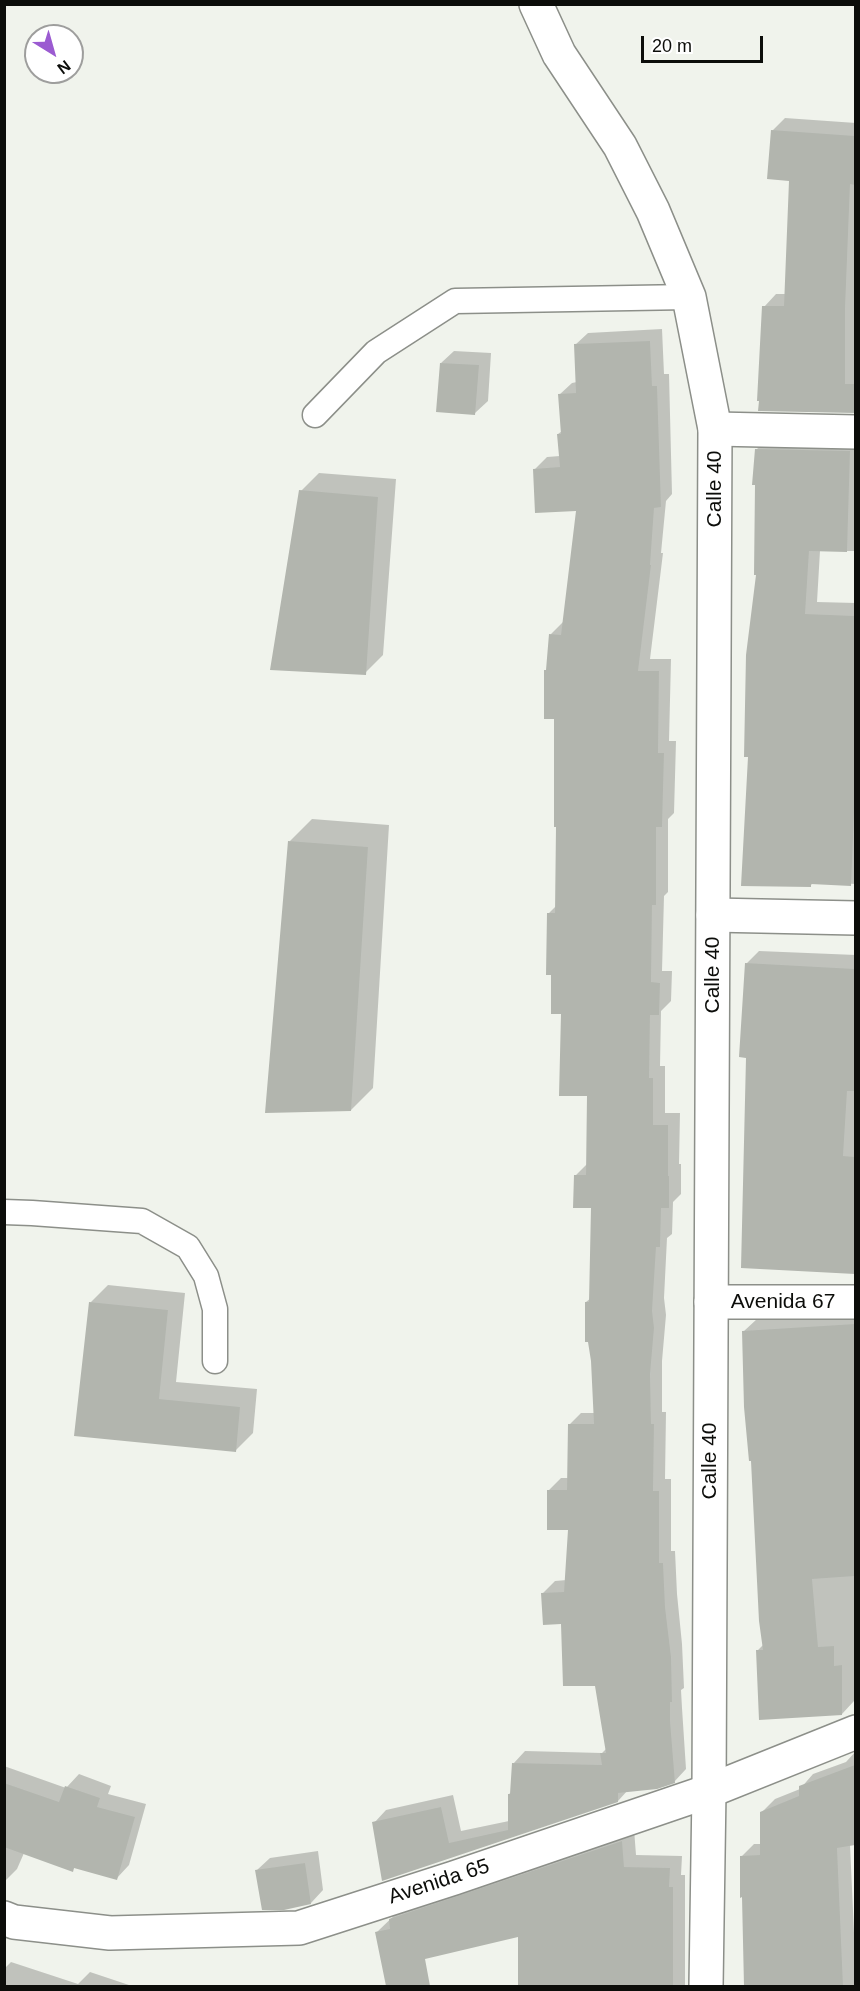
<!DOCTYPE html>
<style>
body{margin:0}
#map{position:relative;width:860px;height:1991px;overflow:hidden;background:#f0f3ec;font-family:Arial,sans-serif}
canvas{display:block}
.frame{position:absolute;inset:0;border:6px solid #0c0d0a;pointer-events:none}
.north{position:absolute;left:24px;top:24px;width:60px;height:60px;box-sizing:border-box;background:#fff;border:2px solid #9e9e9d;border-radius:50%;rotate:143deg;font-size:16px;font-weight:700;line-height:24px;text-align:center;color:#0c0d0a}
.north::after{content:'';display:block;margin:auto;width:21px;height:27px;background:#9b5bd1;clip-path:polygon(50% 0,100% 100%,50% 72%,0 100%)}
.scale{position:absolute;left:641px;top:36px;width:122px;height:27px;box-sizing:border-box;border:3px solid #0c0d0a;border-top:0;padding-left:8px;font-size:18px;line-height:21px;white-space:nowrap;color:#0c0d0a;-webkit-text-stroke:4px #fff;paint-order:stroke}
</style>
<div id="map">
<canvas width="860" height="1991"></canvas>
<div class="frame"></div>
<div class="north">N</div>
<div class="scale">20 m</div>
</div>
<script>
const context = document.querySelector('canvas').getContext('2d');
context.lineJoin = 'round';
function paint(path, color) {
  context.fillStyle = color;
  context.fill(path, 'evenodd');
}
function shape(rows) {
  const path = new Path2D();
  for (const r of rows) {
    path.moveTo(r[0], r[1]);
    for (let i = 2; i < r.length; i += 2) path.lineTo(r[i], r[i + 1]);
  }
  return path;
}
function stroke(path, color, width, dash) {
  context.strokeStyle = color;
  context.lineWidth = width;
  context.lineCap = dash ? 'butt' : 'round';
  context.setLineDash(dash || []);
  context.stroke(path);
}
function label(font, color, halo, rows, align = 'center') {
  context.font = font + ' Arial,sans-serif';
  context.lineWidth = 5;
  context.setLineDash([]);
  context.textBaseline = 'middle';
  context.strokeStyle = halo;
  context.fillStyle = color;
  for (const [text, x, y, turn = 0] of rows) {
    context.save();
    context.translate(x, y);
    context.rotate((+turn || 0) * Math.PI / 180);
    context.textAlign = isNaN(turn) ? turn : align;
    if (halo) context.strokeText(text, 0, 0);
    context.fillText(text, 0, 0);
    context.restore();
  }
}
paint(shape([
 [785,118,856,123,856,412,760,410,764,307,776,294,786,294,790,179,772,131],
 [662,329,664,374,669,374,672,494,666,501,661,553,663,553,650,659,671,659,669,741,676,741,674,813,668,819,668,892,664,896,662,971,672,971,671,1001,661,1011,660,1066,665,1066,665,1113,680,1113,679,1164,681,1164,681,1194,673,1202,672,1234,667,1238,664,1298,666,1315,662,1361,662,1412,666,1412,665,1479,671,1479,671,1551,675,1551,677,1594,682,1644,684,1688,681,1690,682,1708,686,1769,674,1782,628,1790,618,1801,384,1879,374,1823,386,1810,453,1795,461,1831,509,1821,509,1794,512,1792,513,1764,525,1751,602,1753,607,1748,596,1684,562,1623,543,1593,555,1581,567,1580,570,1528,548,1491,561,1478,569,1478,569,1425,581,1413,595,1413,592,1361,586,1302,591,1298,593,1206,575,1176,588,1163,588,1094,552,973,548,914,557,905,555,717,548,669,551,634,564,621,577,509,535,469,547,457,560,456,558,434,562,431,559,395,572,383,577,382,575,345,588,333],
 [454,351,491,353,488,401,475,413,441,363],
 [769,437,856,438,856,551,820,551,817,602,856,603,856,884,814,882,810,886,757,573,757,449],
 [319,473,396,479,383,655,365,673,301,491],
 [312,819,389,825,373,1088,351,1110,290,841],
 [759,951,856,955,856,1255,847,1255,748,1056,746,964],
 [108,1285,185,1293,176,1382,257,1389,253,1433,235,1451,75,1435,90,1303],
 [851,1313,856,1313,856,1689,854,1701,842,1714,757,1651,764,1644,744,1331,757,1319],
 [856,1751,856,1844,850,1845,856,1976,854,1986,746,1986,742,1856,754,1844,762,1844,762,1812,775,1799,800,1789,813,1774,846,1762],
 [4,1766,66,1788,79,1774,111,1786,108,1794,146,1804,129,1865,117,1878,75,1867,72,1870,24,1853,17,1869,4,1882],
 [634,1829,636,1855,682,1856,681,1875,685,1875,685,1986,545,1986,537,1931,377,1932,403,1907],
 [318,1851,323,1890,311,1903,257,1870,270,1858],
 [11,1962,78,1984,90,1972,132,1986,4,1986,4,1969]
]), '#0003');
paint(shape([
 [771,130,855,136,855,185,850,184,845,309,845,384,855,384,855,413,758,411,759,401,757,401,762,306,784,306,789,181,767,179],
 [650,341,652,386,657,386,661,507,654,508,650,565,651,565,638,671,659,671,658,753,664,753,662,827,656,827,656,905,652,905,651,982,660,983,659,1015,650,1015,649,1078,653,1078,653,1125,668,1125,668,1176,669,1176,669,1208,661,1208,660,1247,656,1247,652,1311,654,1328,650,1374,651,1424,654,1424,653,1491,659,1491,659,1563,663,1563,665,1607,671,1657,672,1702,670,1702,670,1721,675,1783,657,1789,618,1793,618,1802,382,1881,372,1822,441,1807,449,1843,508,1830,508,1794,510,1794,512,1763,602,1765,600,1753,606,1753,595,1686,563,1686,561,1624,543,1625,541,1593,564,1592,568,1530,547,1530,547,1490,567,1490,568,1424,594,1424,591,1361,588,1342,585,1342,585,1302,589,1302,591,1208,573,1208,574,1175,586,1175,587,1096,559,1096,561,1014,551,1014,551,975,546,975,547,913,555,913,556,827,554,827,554,719,544,719,544,670,546,670,549,634,561,635,576,511,535,513,533,469,560,467,557,434,561,434,558,394,576,393,574,344],
 [440,363,479,365,475,415,436,412],
 [755,449,850,451,847,552,809,551,805,614,855,616,855,788,851,886,811,884,811,887,741,886,748,757,744,757,746,655,756,575,754,575,755,485,752,485],
 [299,490,378,497,366,675,270,670],
 [288,841,368,847,351,1111,265,1113],
 [745,963,855,969,855,1091,847,1091,843,1156,855,1157,855,1274,741,1268,746,1058,739,1057],
 [89,1302,168,1310,159,1399,240,1407,236,1452,74,1436],
 [855,1324,855,1576,812,1579,818,1647,834,1646,834,1666,842,1665,842,1715,759,1720,756,1650,763,1650,759,1621,751,1461,749,1461,744,1407,742,1331],
 [855,1765,855,1845,837,1848,843,1986,744,1986,742,1897,740,1898,740,1856,760,1855,760,1812,799,1796,799,1786],
 [4,1783,59,1802,65,1786,100,1798,97,1807,135,1817,117,1880,74,1868,73,1872,4,1847],
 [622,1841,624,1867,670,1868,669,1887,673,1887,673,1986,518,1986,518,1937,425,1959,430,1986,386,1986,375,1932,390,1929,389,1919],
 [305,1863,311,1904,284,1910,262,1910,255,1870]
]), '#b2b5ae');
const lane = shape([
 [315,415,376,352,455,301,689,297],
 [4,1212,32,1213,142,1221,188,1247,206,1276,215,1309,215,1361]
]);
const street = shape([
 [715,429,856,432],
 [713,915,856,918],
 [711,1302,856,1302],
 [4,1918,14,1922,110,1933,299,1928,454,1878,709,1791,856,1732]
]);
const secondary = shape([
 [536,4,559,54,620,146,653,211,689,297,715,429,709,1791,706,1986]
]);
stroke(lane, '#8c8f89', 27);
stroke(street, '#8c8f89', 36);
stroke(secondary, '#8c8f89', 36);
stroke(lane, '#fff', 24);
stroke(street, '#fff', 33);
stroke(secondary, '#fff', 33);
label('21px', '#0c0d0a', '#fff', [
 ["Calle 40",715,489,-90],
 ["Calle 40",713,975,-90],
 ["Avenida 67",783,1302],
 ["Calle 40",710,1461,-90],
 ["Avenida 65",439,1882,-18]
]);
</script>
